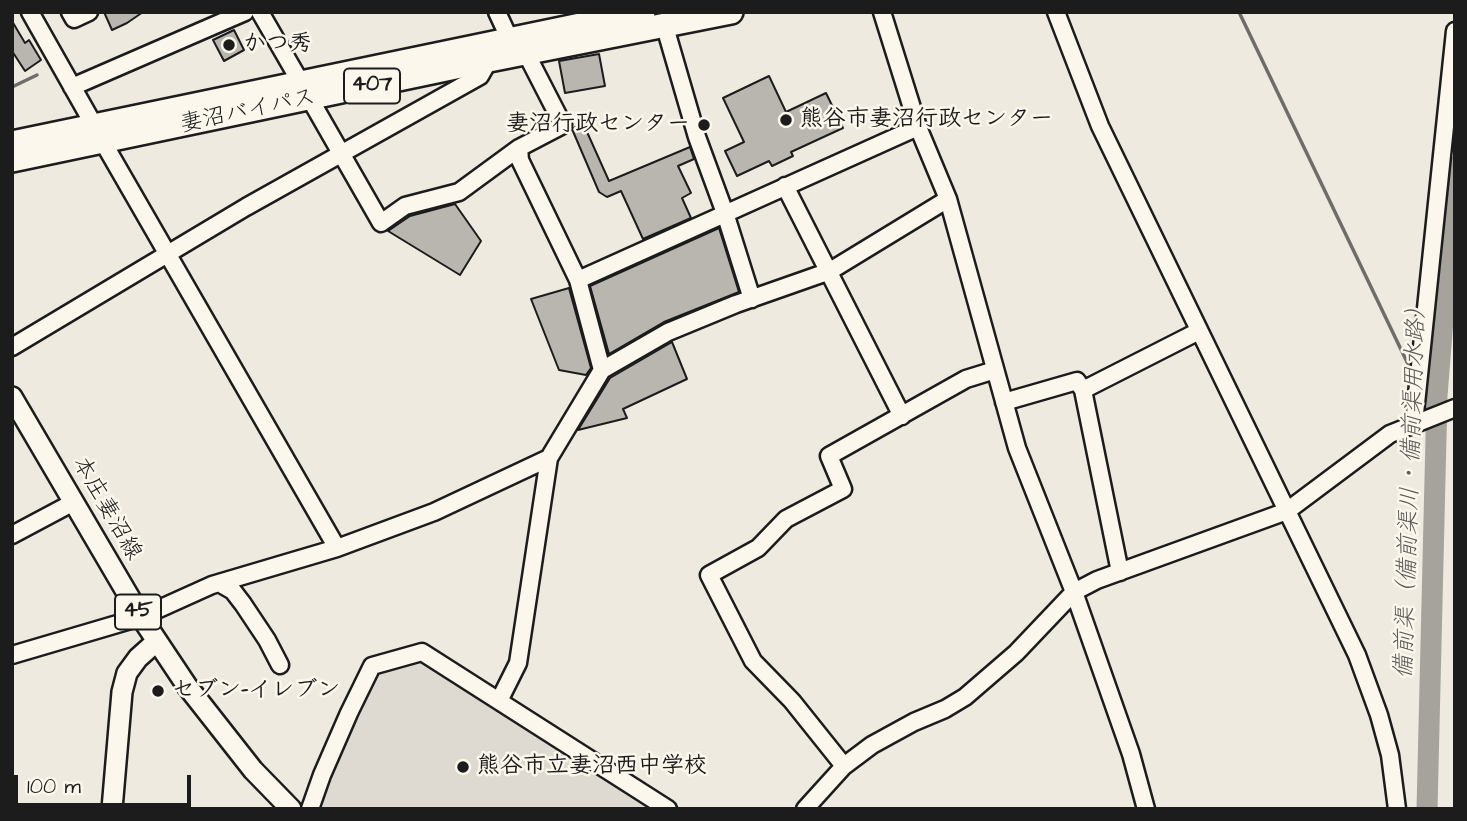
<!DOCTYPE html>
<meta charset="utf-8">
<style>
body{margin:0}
#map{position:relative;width:1467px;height:821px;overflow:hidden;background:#eeeadf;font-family:"Architects Daughter",sans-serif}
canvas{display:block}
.frame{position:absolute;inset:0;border:14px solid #1c1c1c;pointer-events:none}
.scale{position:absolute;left:14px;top:775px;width:177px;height:32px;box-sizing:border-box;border:4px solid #1c1c1c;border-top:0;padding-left:9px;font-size:21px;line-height:24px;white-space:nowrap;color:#1c1c1c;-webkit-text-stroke:5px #fbf7ec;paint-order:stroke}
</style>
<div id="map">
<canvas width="1467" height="821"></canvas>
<div class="frame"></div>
<div class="scale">100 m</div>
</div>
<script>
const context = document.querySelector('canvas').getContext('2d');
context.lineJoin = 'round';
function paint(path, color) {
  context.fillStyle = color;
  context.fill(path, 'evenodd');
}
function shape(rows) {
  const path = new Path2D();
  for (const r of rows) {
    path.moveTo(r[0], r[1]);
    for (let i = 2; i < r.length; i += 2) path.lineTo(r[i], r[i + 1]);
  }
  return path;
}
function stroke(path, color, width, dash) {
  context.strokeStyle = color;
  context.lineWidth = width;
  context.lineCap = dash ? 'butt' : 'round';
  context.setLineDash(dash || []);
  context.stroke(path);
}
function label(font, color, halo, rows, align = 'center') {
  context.font = font + ' "Architects Daughter","Klee One",sans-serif';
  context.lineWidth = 5;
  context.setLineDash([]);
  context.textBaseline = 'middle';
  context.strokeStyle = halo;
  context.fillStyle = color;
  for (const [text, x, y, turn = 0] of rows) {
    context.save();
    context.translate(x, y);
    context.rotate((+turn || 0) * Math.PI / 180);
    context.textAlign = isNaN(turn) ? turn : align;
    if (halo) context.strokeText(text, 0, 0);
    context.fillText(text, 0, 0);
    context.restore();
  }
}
paint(shape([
 [420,657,662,809,314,809,375,672]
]), '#dedad1');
stroke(shape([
 [1239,12,1407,362,1413,369],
 [12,87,37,75],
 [1425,382,1437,396]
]), '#6f6d69', 3.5);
stroke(shape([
 [1427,809,1437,396,1455,167]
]), '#a6a39d', 21);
const building = shape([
 [104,12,143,12,127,23,112,30,104,12],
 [12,21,25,43,29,40,41,60,25,71,12,51,12,21],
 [234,30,244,50,224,61,213,40,234,30],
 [599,54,605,86,565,93,559,61,599,54],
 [769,76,786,112,826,93,843,128,791,152,793,156,772,166,769,161,737,176,725,151,744,142,723,98,769,76],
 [583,123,609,181,690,147,694,159,678,166,691,193,682,198,691,218,643,239,621,191,607,197,599,192,572,129,583,123],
 [455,204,481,241,460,275,388,231,410,216,455,204],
 [719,228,739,292,664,322,609,354,590,286,719,228],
 [569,288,591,368,586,375,559,370,531,299,569,288],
 [672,342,687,379,623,409,627,418,578,430,610,378,672,342]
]);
paint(building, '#b9b6af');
stroke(building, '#1c1c1c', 2);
const minor = shape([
 [30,12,95,127],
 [70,12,74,19,89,12],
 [260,12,301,83],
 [497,12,510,40],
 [882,12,918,127,948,199,1017,448,1074,592,1131,754,1146,809],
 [1056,12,1100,126,1357,655,1379,715,1390,755,1397,809],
 [665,27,697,137,725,213,752,299],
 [72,87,245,12],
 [310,99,381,223,405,206,459,192,519,148,563,125,526,53],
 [103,142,337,548],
 [519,148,520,160,578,280,602,370],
 [785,186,902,416],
 [578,280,918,127],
 [12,347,246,207,480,76,489,60],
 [1083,390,1199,331],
 [1004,402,1077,381,1083,390,1120,572],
 [1414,423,1455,31],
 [12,535,74,502],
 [219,583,233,591,243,604,267,640,280,665],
 [12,655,141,617,212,585,337,548,434,512,549,458],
 [499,701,518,663,549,458,602,370,668,332,736,304,830,271,948,199],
 [844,766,792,701,753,661,709,575,758,548,786,519,843,489,829,456,966,379,995,370],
 [310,809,322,775,349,713,372,666,422,652,668,809],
 [805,809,844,766,872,745,914,722,945,709,965,697,1016,653,1074,592,1097,580,1287,511,1390,434,1455,408]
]);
const major = shape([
 [12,397,141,617,187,686,253,770,291,809],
 [112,809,122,692,127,673,138,658,157,641]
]);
const highway = shape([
 [12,143,643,12],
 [12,160,489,60,731,12]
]);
stroke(minor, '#1c1c1c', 21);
stroke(major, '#1c1c1c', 24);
stroke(highway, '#1c1c1c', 28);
stroke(minor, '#fbf7ec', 16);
stroke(major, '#fbf7ec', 19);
stroke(highway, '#fbf7ec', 23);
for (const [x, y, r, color] of [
 [229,45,7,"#1c1c1c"],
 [786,120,7,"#1c1c1c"],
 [704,125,7,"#1c1c1c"],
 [158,691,7,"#1c1c1c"],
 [463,767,7,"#1c1c1c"]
]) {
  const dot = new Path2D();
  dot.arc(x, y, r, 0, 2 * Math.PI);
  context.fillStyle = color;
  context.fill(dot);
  stroke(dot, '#fbf7ec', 2.5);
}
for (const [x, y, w] of [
 [372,86,56],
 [138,612,46]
]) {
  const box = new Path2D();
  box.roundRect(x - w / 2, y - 17.5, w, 35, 5);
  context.fillStyle = '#fbf7ec';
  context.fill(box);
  stroke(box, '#1c1c1c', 2);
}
label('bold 21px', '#1c1c1c', null, [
 ["407",372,86],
 ["45",138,612]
]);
label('bold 23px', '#1c1c1c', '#fbf7ec', [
 ["かつ秀",243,45],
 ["熊谷市妻沼行政センター",800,120],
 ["妻沼行政センター",690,125,"right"],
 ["セブン-イレブン",172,691],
 ["熊谷市立妻沼西中学校",477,767]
], 'left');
label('23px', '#1c1c1c', '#fbf7ec', [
 ["妻沼バイパス",248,112,-12],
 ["本庄妻沼線",106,509,60]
]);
label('italic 24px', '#5a5956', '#fbf7ec', [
 ["備前渠（備前渠川・備前渠用水路）",1412,487,-88]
]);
</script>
